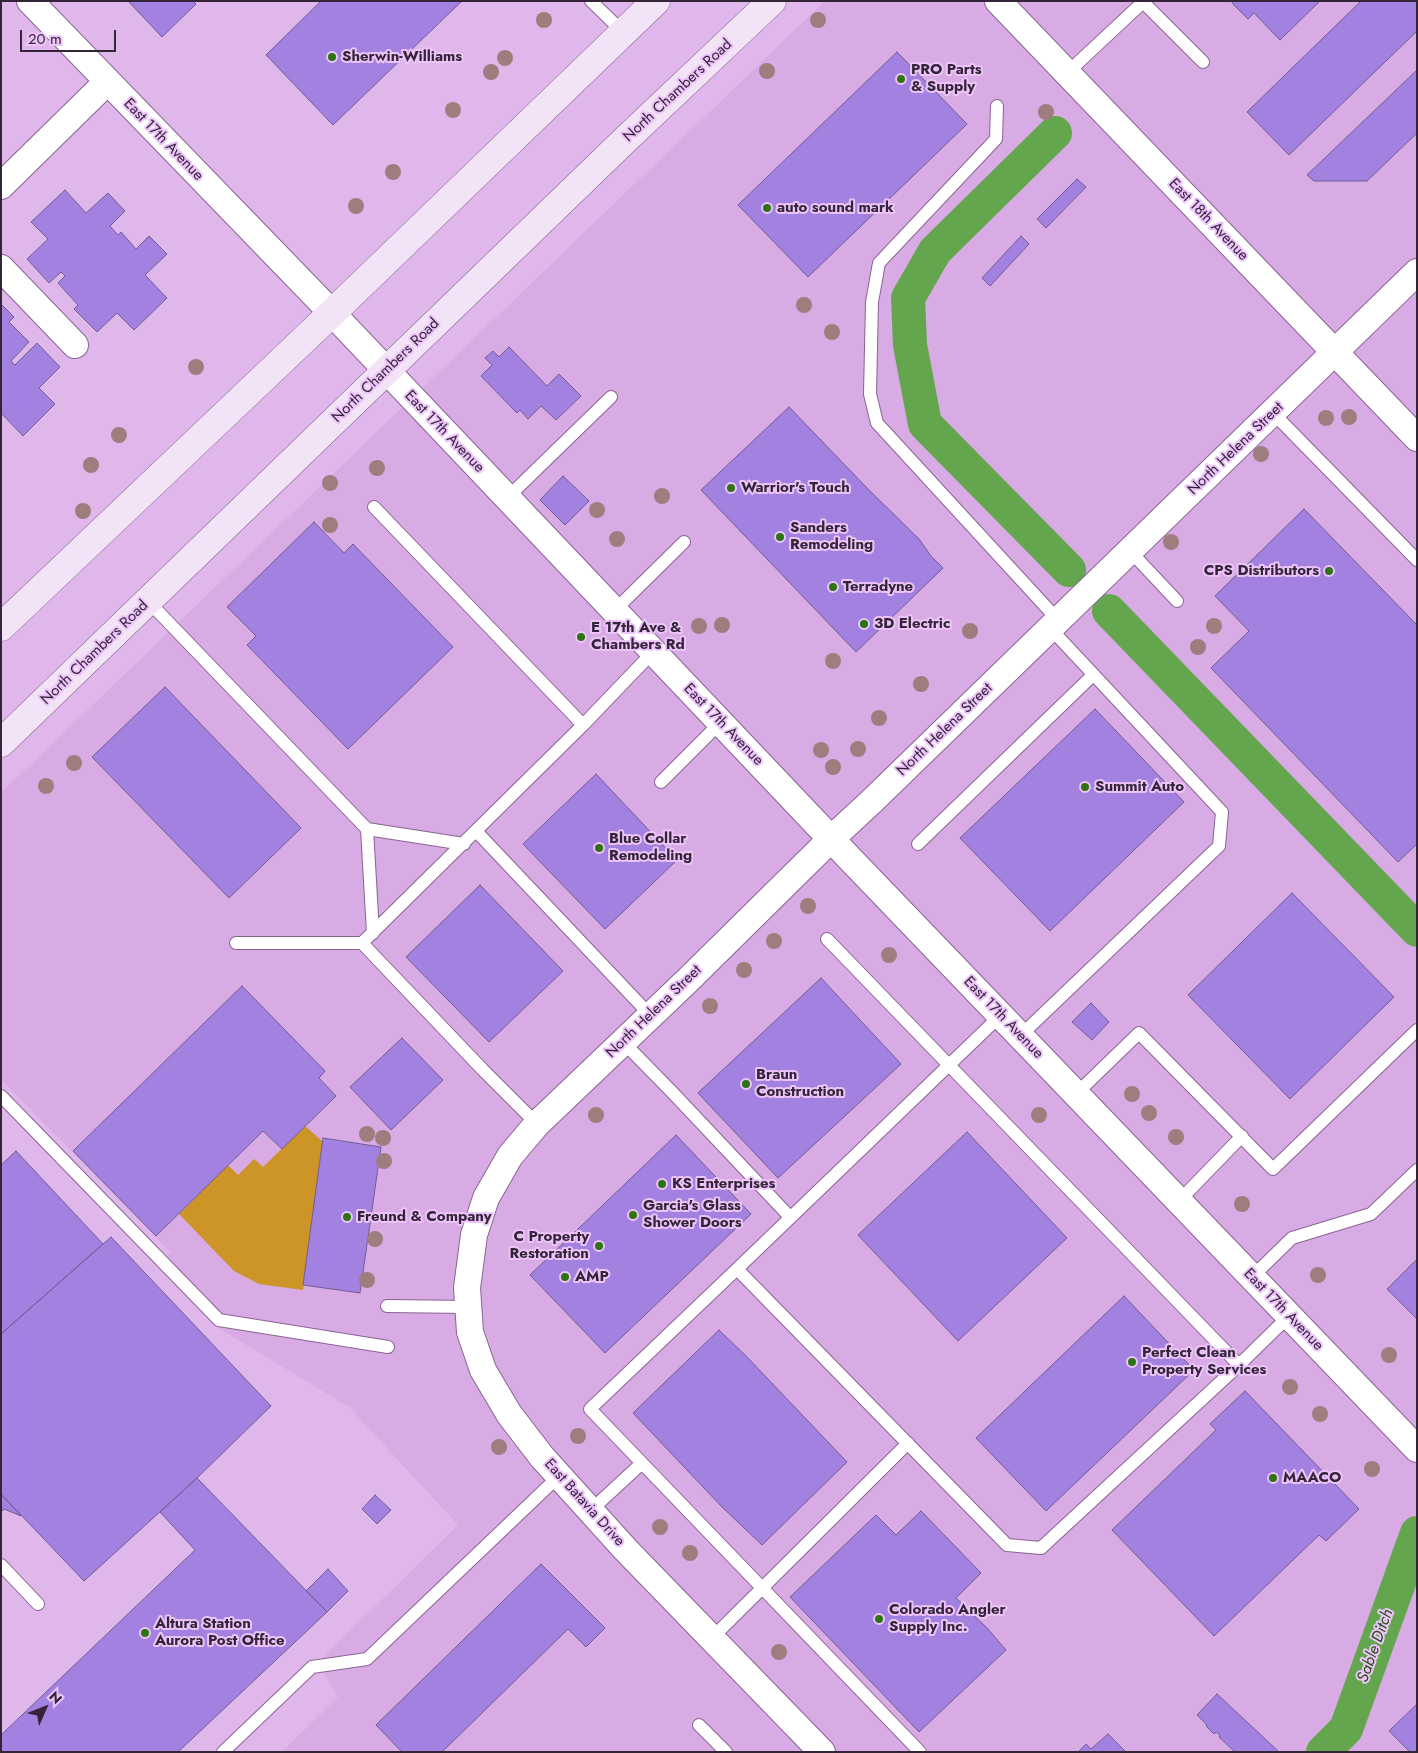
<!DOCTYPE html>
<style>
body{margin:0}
#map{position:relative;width:1418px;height:1753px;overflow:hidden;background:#e0b7eb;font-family:Jost,sans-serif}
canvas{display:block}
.frame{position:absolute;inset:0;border:2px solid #332438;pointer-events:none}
.north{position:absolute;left:20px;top:1683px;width:50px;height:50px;-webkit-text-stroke:4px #edc4f9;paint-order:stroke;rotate:46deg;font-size:14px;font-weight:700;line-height:20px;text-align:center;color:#332438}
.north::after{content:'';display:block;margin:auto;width:18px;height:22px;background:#332438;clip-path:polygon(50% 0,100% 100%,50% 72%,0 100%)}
.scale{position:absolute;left:20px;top:30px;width:96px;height:22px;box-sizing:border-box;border:2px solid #332438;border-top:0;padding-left:6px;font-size:15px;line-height:18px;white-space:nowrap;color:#332438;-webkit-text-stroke:4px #edc4f9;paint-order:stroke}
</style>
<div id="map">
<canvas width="1418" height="1753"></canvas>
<div class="frame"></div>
<div class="north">N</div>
<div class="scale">20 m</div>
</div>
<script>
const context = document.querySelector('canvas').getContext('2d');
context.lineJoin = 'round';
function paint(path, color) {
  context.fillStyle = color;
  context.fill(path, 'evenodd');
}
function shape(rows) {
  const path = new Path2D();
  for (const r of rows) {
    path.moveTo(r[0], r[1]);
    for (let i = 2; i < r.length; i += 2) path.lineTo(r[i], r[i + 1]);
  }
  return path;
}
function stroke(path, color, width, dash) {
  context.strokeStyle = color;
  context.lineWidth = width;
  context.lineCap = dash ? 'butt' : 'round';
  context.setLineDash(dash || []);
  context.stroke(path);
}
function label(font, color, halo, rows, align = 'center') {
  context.font = font + ' Jost,sans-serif';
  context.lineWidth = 4;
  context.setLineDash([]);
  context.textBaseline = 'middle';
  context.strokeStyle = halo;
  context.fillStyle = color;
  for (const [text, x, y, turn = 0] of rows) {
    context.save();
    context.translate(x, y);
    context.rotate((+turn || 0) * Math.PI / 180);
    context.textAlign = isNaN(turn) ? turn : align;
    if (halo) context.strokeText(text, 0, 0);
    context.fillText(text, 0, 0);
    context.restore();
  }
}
paint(shape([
 [825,1,1417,1,1417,1752,282,1752,338,1697,318,1662,458,1525,349,1407,218,1328,159,1264,171,1253,1,1079,1,793]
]), '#d8abe4');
paint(shape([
 [305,1126,323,1142,303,1290,259,1284,234,1271,179,1214,228,1165,238,1175,254,1159,263,1167]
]), '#cd9527');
stroke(shape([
 [1055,133,935,251,908,298,910,345,925,424,1069,570],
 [1109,611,1417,930],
 [1323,1752,1346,1729,1417,1533]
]), '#63a64e', 34);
const building = shape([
 [128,1,193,1,196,4,162,37,128,1],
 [321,1,462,1,333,125,266,55,321,1],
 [1233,1,1320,1,1280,40,1254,13,1248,19,1232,3,1233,1],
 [1361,1,1417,1,1417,31,1289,155,1247,112,1361,1],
 [897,52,967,124,808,277,738,205,897,52],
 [1417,70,1417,133,1367,181,1314,181,1307,175,1417,70],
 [1077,179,1086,187,1046,228,1037,219,1077,179],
 [65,190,86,213,108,193,125,211,110,226,118,235,121,232,136,249,149,236,167,254,145,275,167,298,134,330,117,313,97,332,74,309,78,305,58,283,65,276,61,272,49,283,27,259,48,239,31,222,65,190],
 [1021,236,1029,244,990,286,982,278,1021,236],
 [1,304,14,317,9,322,29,342,11,361,15,365,37,343,60,367,39,388,55,404,23,436,1,413,1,304],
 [509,347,547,386,559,374,581,396,556,420,541,406,528,419,520,410,517,413,481,376,492,365,485,358,493,351,499,357,509,347],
 [789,407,868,489,919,539,931,556,943,568,856,652,701,490,789,407],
 [563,476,589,501,565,525,540,500,563,476],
 [1304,509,1417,625,1417,844,1398,862,1211,668,1249,631,1215,596,1304,509],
 [314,522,344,553,353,544,453,647,348,749,247,645,256,636,227,607,314,522],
 [165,687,301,828,229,898,92,757,165,687],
 [1095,709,1184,802,1050,931,960,838,1095,709],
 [596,774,677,860,605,929,523,844,596,774],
 [480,885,563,971,489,1042,406,957,480,885],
 [1292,893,1394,997,1290,1099,1188,995,1292,893],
 [821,978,901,1064,778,1178,698,1093,821,978],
 [242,986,325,1071,319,1078,336,1096,282,1149,263,1131,156,1236,73,1151,242,986],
 [1091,1003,1109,1022,1092,1040,1072,1022,1091,1003],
 [402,1038,443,1080,391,1130,350,1087,402,1038],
 [967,1132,1067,1238,958,1341,858,1235,967,1132],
 [676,1135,751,1214,605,1353,530,1275,676,1135],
 [323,1138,381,1147,360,1293,303,1285,323,1138],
 [16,1151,103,1244,1,1334,1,1165,16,1151],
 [111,1237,271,1406,197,1478,84,1581,1,1494,1,1334,111,1237],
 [1417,1259,1417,1319,1387,1289,1417,1259],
 [1124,1296,1194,1370,1046,1511,976,1438,1124,1296],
 [719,1330,747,1357,847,1462,762,1545,722,1507,633,1413,719,1330],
 [1245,1391,1359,1509,1326,1541,1319,1535,1214,1636,1112,1530,1216,1430,1210,1424,1245,1391],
 [197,1478,327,1612,178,1752,1,1752,1,1735,195,1550,160,1512,197,1478],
 [1,1494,21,1516,4,1509,1,1512,1,1494],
 [375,1495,391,1510,377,1524,362,1509,375,1495],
 [921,1511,981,1573,956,1598,987,1628,1006,1650,919,1732,790,1597,876,1515,896,1535,921,1511],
 [541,1564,605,1628,586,1647,568,1629,442,1752,402,1752,376,1725,541,1564],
 [328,1569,348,1591,327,1612,306,1591,328,1569],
 [1217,1694,1278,1751,1277,1752,1235,1752,1219,1737,1220,1735,1216,1732,1214,1734,1206,1726,1207,1725,1197,1715,1217,1694],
 [1417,1704,1417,1752,1410,1752,1389,1731,1417,1704],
 [1108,1734,1126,1752,1078,1752,1086,1744,1091,1749,1108,1734]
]);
paint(building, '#a381e1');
stroke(building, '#705e93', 1);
const lane = shape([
 [591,1,623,32],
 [1067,73,1143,2,1203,62],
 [997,106,996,139,879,263,872,302,870,394,877,423,1058,620],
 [1273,413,1417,560],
 [507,498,611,397],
 [374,507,583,725,362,943,483,1070,537,1124],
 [1130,551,1177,601],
 [148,601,367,829,464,844],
 [614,611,684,542],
 [583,725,653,652],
 [661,782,720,723],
 [367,829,373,933],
 [476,831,651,1016],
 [918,844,1093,675],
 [827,939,1239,1365,1289,1316],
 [236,943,362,943],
 [1001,1015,737,1269,1007,1545,1041,1548,1239,1365],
 [1020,1036,1219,846,1222,812,1050,628],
 [623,1042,672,1092,790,1217],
 [1076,1094,1139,1033,1273,1169,1417,1030],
 [1,1096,219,1320,388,1347],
 [1179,1201,1242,1136],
 [737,1269,590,1409,920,1752],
 [1252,1277,1292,1238,1371,1214,1417,1170],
 [387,1306,468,1307],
 [590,1511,642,1463],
 [1,1565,38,1604],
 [712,1638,908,1443],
 [699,1725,726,1752],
 [223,1752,312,1667,367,1659,559,1476]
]);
const street = shape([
 [30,1,332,313,831,839,1417,1449],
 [998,1,1417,438],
 [1,186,107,82],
 [1,268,75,345],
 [822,1752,626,1550,542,1457,509,1414,483,1370,470,1332,467,1288,474,1235,486,1198,510,1156,537,1124,687,981,831,839,872,801,1417,272]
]);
const secondary = shape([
 [1,627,332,313,656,1],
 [1,743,625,140,772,1]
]);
stroke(lane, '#896493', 14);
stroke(street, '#896493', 28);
stroke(secondary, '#896493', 29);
stroke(lane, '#fff', 12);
stroke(street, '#fff', 26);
stroke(secondary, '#f2e3f6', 28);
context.fillStyle = '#9d7d7d';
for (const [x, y] of [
 [544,20],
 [818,20],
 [505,58],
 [767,71],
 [491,72],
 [453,110],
 [1046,112],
 [393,172],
 [356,206],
 [804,305],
 [832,332],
 [196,367],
 [1349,417],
 [1326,418],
 [119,435],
 [1261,454],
 [91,465],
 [377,468],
 [330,483],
 [662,496],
 [597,510],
 [83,511],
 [330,525],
 [617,539],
 [1171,542],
 [722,625],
 [699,626],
 [1214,626],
 [970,631],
 [1198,647],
 [833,661],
 [921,684],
 [879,718],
 [858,749],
 [821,750],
 [74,763],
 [833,767],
 [46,786],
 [808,906],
 [774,941],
 [889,955],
 [744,970],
 [710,1006],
 [1132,1094],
 [1149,1113],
 [596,1115],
 [1039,1115],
 [367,1134],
 [1176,1137],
 [383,1138],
 [384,1161],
 [1242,1204],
 [375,1239],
 [1318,1275],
 [367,1280],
 [1389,1355],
 [1290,1387],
 [1320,1414],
 [578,1436],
 [499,1447],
 [1372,1469],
 [660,1527],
 [690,1553],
 [779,1652]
]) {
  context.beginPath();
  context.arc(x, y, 8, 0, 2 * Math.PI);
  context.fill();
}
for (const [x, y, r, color] of [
 [332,57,5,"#2e7312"],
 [901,79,5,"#2e7312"],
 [767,208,5,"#2e7312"],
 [731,488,5,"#2e7312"],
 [780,537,5,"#2e7312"],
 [1329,571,5,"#2e7312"],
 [833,587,5,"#2e7312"],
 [864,624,5,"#2e7312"],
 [581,637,5,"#2e7312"],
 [1085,787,5,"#2e7312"],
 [599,848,5,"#2e7312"],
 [746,1084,5,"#2e7312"],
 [662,1184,5,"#2e7312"],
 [633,1215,5,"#2e7312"],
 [347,1217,5,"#2e7312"],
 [599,1246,5,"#2e7312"],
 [565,1277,5,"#2e7312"],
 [1132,1362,5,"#2e7312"],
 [1273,1478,5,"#2e7312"],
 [879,1619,5,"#2e7312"],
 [145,1633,5,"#2e7312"]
]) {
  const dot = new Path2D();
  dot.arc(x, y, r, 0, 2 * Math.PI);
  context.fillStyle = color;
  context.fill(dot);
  stroke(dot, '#edc4f9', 2);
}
label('bold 15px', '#332438', '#edc4f9', [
 ["Sherwin-Williams",342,57],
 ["PRO Parts",911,70],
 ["& Supply",911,87],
 ["auto sound mark",777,208],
 ["Warrior's Touch",741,488],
 ["Sanders",790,528],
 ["Remodeling",790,545],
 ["CPS Distributors",1319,571,"right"],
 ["Terradyne",843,587],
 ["3D Electric",874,624],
 ["E 17th Ave &",591,628],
 ["Chambers Rd",591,645],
 ["Summit Auto",1095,787],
 ["Blue Collar",609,839],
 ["Remodeling",609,856],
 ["Braun",756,1075],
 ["Construction",756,1092],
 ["KS Enterprises",672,1184],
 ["Garcia's Glass",643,1206],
 ["Shower Doors",643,1223],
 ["Freund & Company",357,1217],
 ["C Property",589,1237,"right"],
 ["Restoration",589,1254,"right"],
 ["AMP",575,1277],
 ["Perfect Clean",1142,1353],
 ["Property Services",1142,1370],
 ["MAACO",1283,1478],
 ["Colorado Angler",889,1610],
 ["Supply Inc.",889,1627],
 ["Altura Station",155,1624],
 ["Aurora Post Office",155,1641]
], 'left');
label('15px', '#332438', '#edc4f9', [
 ["North Chambers Road",678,91,-43],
 ["East 17th Avenue",163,140,46],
 ["East 18th Avenue",1208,220,46],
 ["North Chambers Road",386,371,-44],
 ["East 17th Avenue",444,432,46],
 ["North Helena Street",1236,449,-44],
 ["North Chambers Road",95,653,-44],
 ["East 17th Avenue",723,725,46],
 ["North Helena Street",945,730,-44],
 ["North Helena Street",654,1012,-44],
 ["East 17th Avenue",1003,1018,46],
 ["East 17th Avenue",1283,1310,46],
 ["East Batavia Drive",584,1503,48]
]);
label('italic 16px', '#234f13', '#edc4f9', [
 ["Sable Ditch",1376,1646,-70]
]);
</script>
